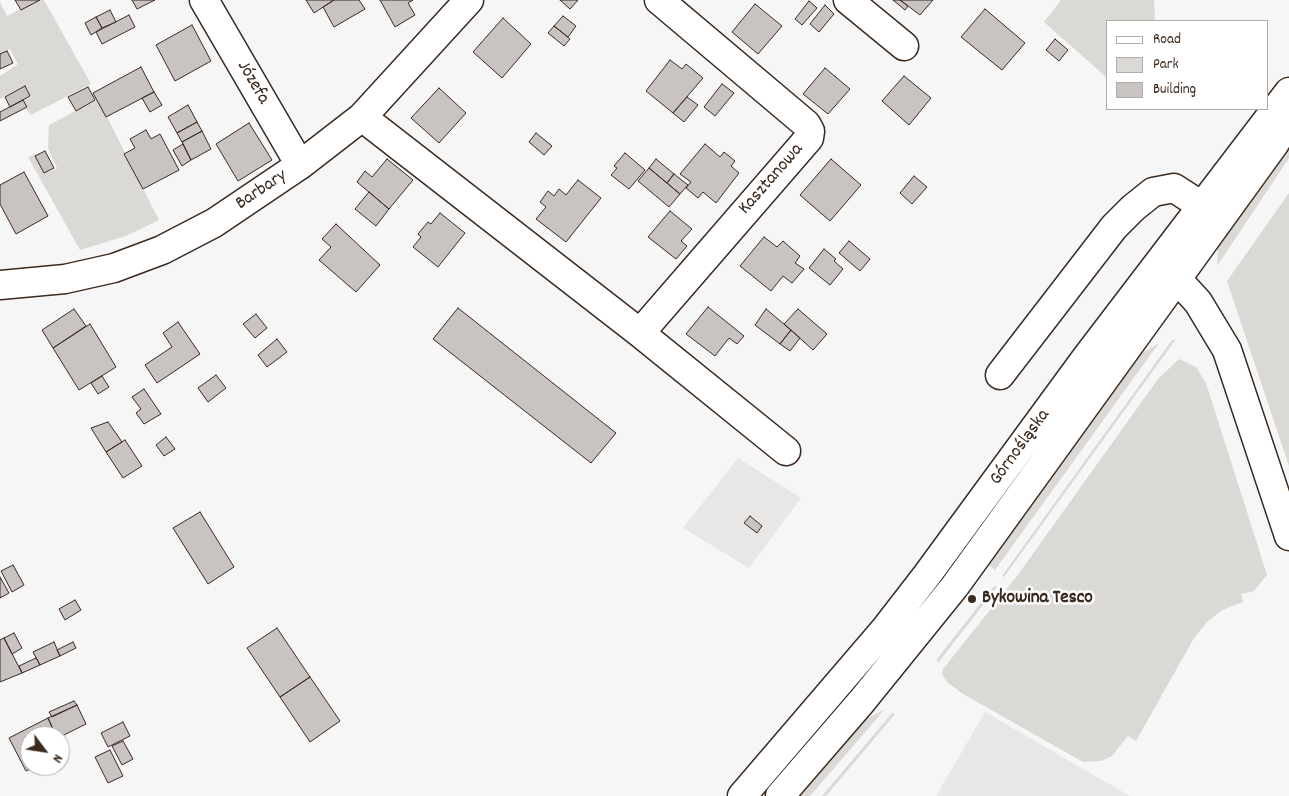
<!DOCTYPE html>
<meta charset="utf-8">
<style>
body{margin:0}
#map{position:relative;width:1289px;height:796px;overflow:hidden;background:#f7f6f6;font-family:Dekko,sans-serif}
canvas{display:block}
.legend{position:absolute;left:1106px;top:20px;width:162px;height:90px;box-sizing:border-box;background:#fff;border:1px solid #b1aaa5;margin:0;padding:6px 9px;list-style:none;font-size:15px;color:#3b2a1e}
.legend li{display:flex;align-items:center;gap:10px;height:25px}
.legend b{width:25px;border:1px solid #b1aaa5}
.north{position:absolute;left:20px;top:726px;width:50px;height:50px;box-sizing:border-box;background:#fff;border:1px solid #b1aaa5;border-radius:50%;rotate:121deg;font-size:14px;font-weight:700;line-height:20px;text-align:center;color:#3b2a1e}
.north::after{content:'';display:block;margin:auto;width:18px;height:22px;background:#3b2a1e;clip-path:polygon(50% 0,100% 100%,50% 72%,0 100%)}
</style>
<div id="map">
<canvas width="1289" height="796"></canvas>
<ul class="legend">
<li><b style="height:6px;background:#fff"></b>Road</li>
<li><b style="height:14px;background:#dbd9d6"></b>Park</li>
<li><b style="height:14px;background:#c9c3c1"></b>Building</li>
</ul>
<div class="north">N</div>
</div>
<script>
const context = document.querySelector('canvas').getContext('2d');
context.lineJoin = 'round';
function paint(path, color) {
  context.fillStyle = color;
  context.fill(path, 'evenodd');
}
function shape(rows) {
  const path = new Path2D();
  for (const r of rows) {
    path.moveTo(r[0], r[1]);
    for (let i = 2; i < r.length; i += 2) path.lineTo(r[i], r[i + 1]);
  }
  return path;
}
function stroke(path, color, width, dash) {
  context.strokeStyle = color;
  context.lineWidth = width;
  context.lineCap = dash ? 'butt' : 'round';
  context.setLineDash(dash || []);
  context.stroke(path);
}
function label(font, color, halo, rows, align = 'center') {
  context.font = font + ' Dekko,sans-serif';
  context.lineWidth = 5;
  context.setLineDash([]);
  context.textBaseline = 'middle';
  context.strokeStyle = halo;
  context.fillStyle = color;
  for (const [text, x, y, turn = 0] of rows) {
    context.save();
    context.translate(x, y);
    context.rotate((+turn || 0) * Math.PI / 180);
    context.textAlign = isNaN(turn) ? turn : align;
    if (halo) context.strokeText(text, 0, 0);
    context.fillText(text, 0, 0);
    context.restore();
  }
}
paint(shape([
 [738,458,801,498,749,568,683,528],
 [985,712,1130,796,936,796]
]), '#e9e7e6');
paint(shape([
 [39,0,44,0,91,84,31,115,21,102,31,97,25,86,0,99,0,76,18,64,10,49,0,54,0,2,7,16],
 [1061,0,1154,0,1155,21,1108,21,1106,77,1044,22],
 [98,99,159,220,126,236,80,250,28,157,39,153,49,172,57,168,48,148,49,125],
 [1289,138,1289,158,1217,266,1218,245],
 [1289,193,1289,466,1227,281],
 [1176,339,1004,577,1002,576,1172,340],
 [1159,343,995,570,988,565,1141,354],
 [1179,359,1196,367,1206,383,1267,575,1254,591,1241,594,1243,602,1222,610,1207,622,1194,638,1136,741,1128,736,1112,756,1101,761,1083,762,963,694,947,682,942,674,943,669,1017,576,1158,379],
 [994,586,997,587,938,663,937,659],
 [885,709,810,796,799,796,856,730,868,718],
 [892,713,895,714,826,796,822,796]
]), '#dbd9d6');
const building = shape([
 [15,0,40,0,21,10,15,0],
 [132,0,155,0,137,9,132,0],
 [306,0,334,0,314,13,306,0],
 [334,0,359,0,365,9,334,27,323,7,334,0],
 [380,0,413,0,408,3,415,15,395,27,380,0],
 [560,0,578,0,570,9,560,0],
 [893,0,900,0,908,6,905,10,893,0],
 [900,0,933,0,920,15,900,0],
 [809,1,817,8,802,25,795,19,809,1],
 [755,4,782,26,758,54,732,32,755,4],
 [825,5,834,14,819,32,810,24,825,5],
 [985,9,1025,43,1002,70,961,37,985,9],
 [110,10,116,22,102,28,96,17,110,10],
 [129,15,135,27,102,44,96,32,129,15],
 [563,16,576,26,568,37,554,26,563,16],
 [96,17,102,28,91,35,85,23,96,17],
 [503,18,531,44,502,78,473,52,503,18],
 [192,25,211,61,175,81,156,45,192,25],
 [554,26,570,39,564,46,548,33,554,26],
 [1055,39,1068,50,1059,61,1046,50,1055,39],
 [7,51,13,63,0,69,0,54,7,51],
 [670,60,682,69,686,64,703,78,673,113,646,91,670,60],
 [141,67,154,92,106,117,93,93,141,67],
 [825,68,850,89,828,114,803,94,825,68],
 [904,76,931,98,909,125,882,101,904,76],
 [722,84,734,93,715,116,704,107,722,84],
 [25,86,30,96,10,107,5,97,25,86],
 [88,87,95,100,76,111,68,97,88,87],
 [439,88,466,113,439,143,411,118,439,88],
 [154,92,162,105,150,112,142,98,154,92],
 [687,97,698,105,684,122,673,113,687,97],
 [23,100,27,107,0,121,0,112,23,100],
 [188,105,197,122,177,133,168,117,188,105],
 [197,122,202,131,182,142,177,133,197,122],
 [249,123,272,160,238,181,216,144,249,123],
 [146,130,151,139,160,134,179,170,143,189,124,154,135,148,130,139,146,130],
 [202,131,211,149,191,160,182,142,202,131],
 [536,133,552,146,544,155,529,142,536,133],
 [183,144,191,160,182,166,173,150,183,144],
 [705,144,720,157,724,152,735,161,731,166,739,173,716,203,703,192,698,198,686,188,691,182,680,174,705,144],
 [45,151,54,168,44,173,35,156,45,151],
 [625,153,645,170,629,189,611,175,617,168,614,166,625,153],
 [387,159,413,180,389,209,357,182,365,171,372,177,387,159],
 [656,159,674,174,667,183,649,168,656,159],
 [831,159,861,185,830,221,800,195,831,159],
 [649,168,680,194,669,207,638,181,649,168],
 [24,172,48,216,16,234,0,204,0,185,24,172],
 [674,174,688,185,680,194,667,183,674,174],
 [914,176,927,187,912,204,900,193,914,176],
 [578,180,601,198,566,242,536,219,546,207,540,202,548,191,554,196,559,189,566,195,578,180],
 [369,192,389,209,376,226,355,209,369,192],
 [670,211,692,229,681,241,687,246,676,259,648,237,670,211],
 [440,213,465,233,438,267,413,247,421,237,418,234,428,222,431,224,440,213],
 [336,224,380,265,356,292,319,260,331,247,322,239,336,224],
 [764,237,777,247,783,241,800,256,795,263,804,269,792,283,783,276,771,291,740,266,764,237],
 [849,241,870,259,860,271,839,253,849,241],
 [824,249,836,259,834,261,843,269,830,285,809,268,824,249],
 [708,307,744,336,737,344,729,338,715,356,686,334,708,307],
 [458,308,616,433,591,463,433,339,458,308],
 [74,309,86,326,53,348,42,330,74,309],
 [766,309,791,330,780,344,755,325,766,309],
 [798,309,827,334,813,350,784,324,798,309],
 [256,314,267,328,255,338,243,324,256,314],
 [178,322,200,354,157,383,145,365,172,347,163,333,178,322],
 [90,324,116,367,79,390,53,348,90,324],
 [791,330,800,338,790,351,780,344,791,330],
 [277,339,287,352,267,367,258,355,277,339],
 [216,375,226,388,208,402,198,388,216,375],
 [102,376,109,387,98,394,91,383,102,376],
 [144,389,161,414,144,424,136,413,141,409,132,397,144,389],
 [108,422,122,442,106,452,91,428,108,422],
 [166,437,175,449,164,456,156,445,166,437],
 [125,440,142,466,123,478,106,452,125,440],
 [200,512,234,567,208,584,173,528,200,512],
 [750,516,762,526,757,533,744,523,750,516],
 [13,565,24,585,12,592,1,571,13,565],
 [0,577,9,593,0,598,0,577],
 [75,600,81,610,65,620,59,609,75,600],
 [277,628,310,677,280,697,247,648,277,628],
 [14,633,22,648,12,654,4,638,14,633],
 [4,638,22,673,0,682,0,640,4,638],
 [54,642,60,656,40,665,33,652,54,642],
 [73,642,76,648,60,656,57,650,73,642],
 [36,658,40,665,22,673,19,666,36,658],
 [310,677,340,721,310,742,280,697,310,677],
 [74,701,77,705,52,717,49,712,74,701],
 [77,705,86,724,60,737,56,736,48,718,77,705],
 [48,718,56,736,30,736,30,766,37,766,26,771,9,738,48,718],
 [123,722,130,736,108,747,101,733,123,722],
 [123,741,133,759,122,765,112,746,123,741],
 [110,750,123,776,108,783,95,757,110,750]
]);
paint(building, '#c9c3c1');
stroke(building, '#3b2a1e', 1);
const minor = shape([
 [204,0,300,165],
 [848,0,904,46],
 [362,117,640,333,786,451],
 [1163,268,1176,278,1198,302,1227,350,1289,536],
 [0,285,65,279,114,268,162,250,214,223,300,165,362,117,469,0],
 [640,333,809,138,810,131,806,124,659,0],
 [1000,375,1114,227,1133,208,1153,192,1174,188,1202,206],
 [742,796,886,628,927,575,1086,358,1289,92],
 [780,796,862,701,955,586,1275,143,1289,119]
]);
stroke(minor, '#3b2a1e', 31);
stroke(minor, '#fff', 28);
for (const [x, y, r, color] of [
 [972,599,5,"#3b2a1e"]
]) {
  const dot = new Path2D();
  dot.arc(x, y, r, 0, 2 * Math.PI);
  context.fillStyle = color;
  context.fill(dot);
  stroke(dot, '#fff', 2);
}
label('19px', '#3b2a1e', '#fff', [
 ["Józefa",252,83,60],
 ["Kasztanowa",772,180,-49],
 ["Barbary",262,191,-34],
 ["Górnośląska",1021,448,-54]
]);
label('bold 19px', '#3b2a1e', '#fff', [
 ["Bykowina Tesco",982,599]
], 'left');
</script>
